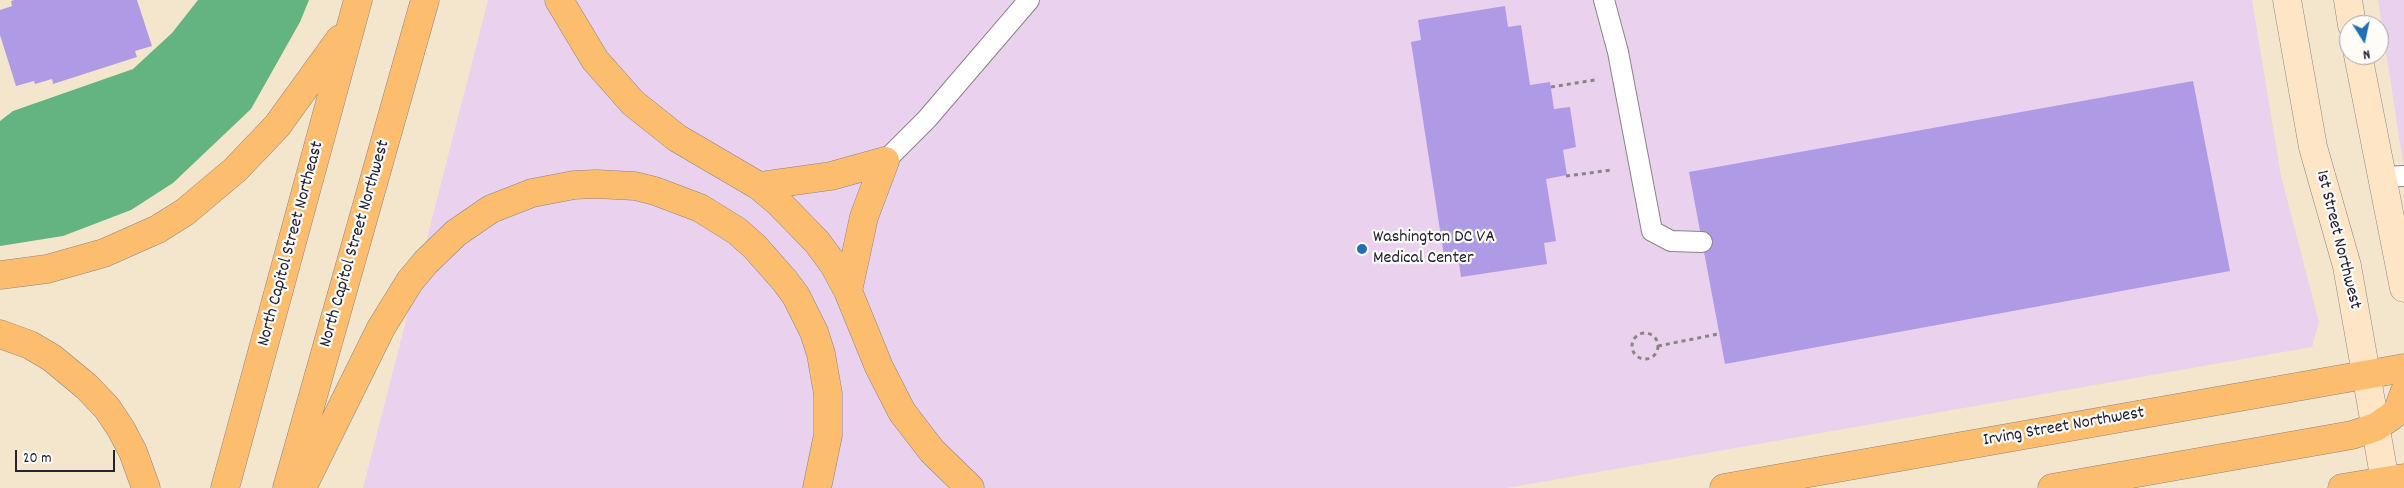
<!DOCTYPE html>
<style>
body{margin:0}
#map{position:relative;width:2404px;height:488px;overflow:hidden;background:#f4e6cd;font-family:Dekko,sans-serif}
canvas{display:block}
.north{position:absolute;left:2339px;top:15px;width:50px;height:50px;box-sizing:border-box;background:#fdfcf7;border:1px solid #a5a5ac;border-radius:50%;rotate:170deg;font-size:14px;font-weight:700;line-height:20px;text-align:center;color:#22223b}
.north::after{content:'';display:block;margin:auto;width:18px;height:22px;background:#1f6fb2;clip-path:polygon(50% 0,100% 100%,50% 72%,0 100%)}
.scale{position:absolute;left:15px;top:450px;width:100px;height:22px;box-sizing:border-box;border:2px solid #22223b;border-top:0;padding-left:6px;font-size:15px;line-height:18px;white-space:nowrap;color:#22223b;-webkit-text-stroke:4px #fdfcf7;paint-order:stroke}
</style>
<div id="map">
<canvas width="2404" height="488"></canvas>
<div class="north">N</div>
<div class="scale">20 m</div>
</div>
<script>
const context = document.querySelector('canvas').getContext('2d');
context.lineJoin = 'round';
function paint(path, color) {
  context.fillStyle = color;
  context.fill(path, 'evenodd');
}
function shape(rows) {
  const path = new Path2D();
  for (const r of rows) {
    if (r.length === 3) {
      path.moveTo(r[0] + r[2], r[1]);
      path.arc(r[0], r[1], r[2], 0, 2 * Math.PI);
      continue;
    }
    path.moveTo(r[0], r[1]);
    for (let i = 2; i < r.length; i += 2) path.lineTo(r[i], r[i + 1]);
  }
  return path;
}
function stroke(path, color, width, dash) {
  context.strokeStyle = color;
  context.lineWidth = width;
  context.lineCap = dash ? 'butt' : 'round';
  context.setLineDash(dash || []);
  context.stroke(path);
}
function label(font, color, halo, rows, align = 'center') {
  context.font = font + ' Dekko,sans-serif';
  context.lineWidth = 4.5;
  context.setLineDash([]);
  context.textBaseline = 'middle';
  context.strokeStyle = halo;
  context.fillStyle = color;
  for (const [text, x, y, turn = 0] of rows) {
    context.save();
    context.translate(x, y);
    context.rotate((+turn || 0) * Math.PI / 180);
    context.textAlign = isNaN(turn) ? turn : align;
    if (halo) context.strokeText(text, 0, 0);
    context.fillText(text, 0, 0);
    context.restore();
  }
}
paint(shape([
 [488,0,2252,0,2281,176,2319,322,2312,347,1507,488,363,488],
 [2378,0,2404,0,2404,169]
]), '#ead1ed');
paint(shape([
 [198,0,309,0,300,22,251,109,173,183,131,210,63,236,0,246,0,121,13,111,133,69,172,33]
]), '#63b480');
paint(shape([
 [14,0,137,0,152,46,135,51,137,57,53,84,52,79,35,84,34,81,16,86,0,35,0,10,12,6,11,1],
 [1505,6,1508,27,1521,25,1530,85,1550,82,1554,109,1570,107,1576,147,1563,150,1567,175,1546,179,1556,241,1544,243,1547,264,1461,277,1458,255,1444,256,1411,42,1421,40,1418,20],
 [2193,81,2230,271,1725,364,1689,172]
]), '#af9be5');
const lane = shape([
 [1604,0,1618,52,1652,231,1671,241,1702,242],
 [885,161,927,119,1029,0],
 [2382,177,2404,176]
]);
const secondary = shape([
 [2287,0,2313,147,2347,266,2385,481],
 [2348,0,2352,25],
 [2358,55,2404,288]
]);
const primary = shape([
 [559,0,595,60,633,103,677,138,759,186,778,202,817,242,834,265,848,291,879,367,902,412,932,451,970,488],
 [759,186,831,176,885,161],
 [0,275,47,269,104,253,158,229,185,212,235,170,277,126,340,39],
 [848,291,864,217,885,161],
 [0,334,30,345,52,358,87,387,107,408,121,429,133,452,146,488],
 [225,488,358,0],
 [287,488,425,0],
 [302,488,381,328,410,281,426,262,456,233,491,209,532,193,574,185,596,184,635,186,655,191,700,208,737,231,755,247,785,281,796,296,814,332,821,354,828,394,828,435,817,488],
 [1724,488,2404,368],
 [2052,488,2352,435,2376,427,2392,416,2398,410,2404,393],
 [2342,488,2404,478]
]);
stroke(lane, '#8b8484', 22);
stroke(secondary, '#8b8484', 29);
stroke(primary, '#8b8484', 29);
stroke(shape([
 [1551,87,1595,80],
 [1566,176,1612,170],
 [1645,346,13],
 [1658,346,1718,334]
]), '#8b8484', 3, [4, 4]);
stroke(lane, '#fff', 20);
stroke(secondary, '#fee5c5', 28);
stroke(primary, '#fcbd6f', 28);
for (const [x, y, r, color] of [
 [1362,249,6,"#1f6fb2"]
]) {
  const dot = new Path2D();
  dot.arc(x, y, r, 0, 2 * Math.PI);
  context.fillStyle = color;
  context.fill(dot);
  stroke(dot, '#fdfcf7', 2);
}
label('18px', '#22223b', '#fdfcf7', [
 ["Washington DC VA",1373,239],
 ["Medical Center",1373,260]
], 'left');
label('18px', '#22223b', '#fdfcf7', [
 ["1st Street Northwest",2337,240,76],
 ["North Capitol Street Northeast",292,244,-75],
 ["North Capitol Street Northwest",356,244,-74],
 ["Irving Street Northwest",2064,428,-10]
]);
</script>
